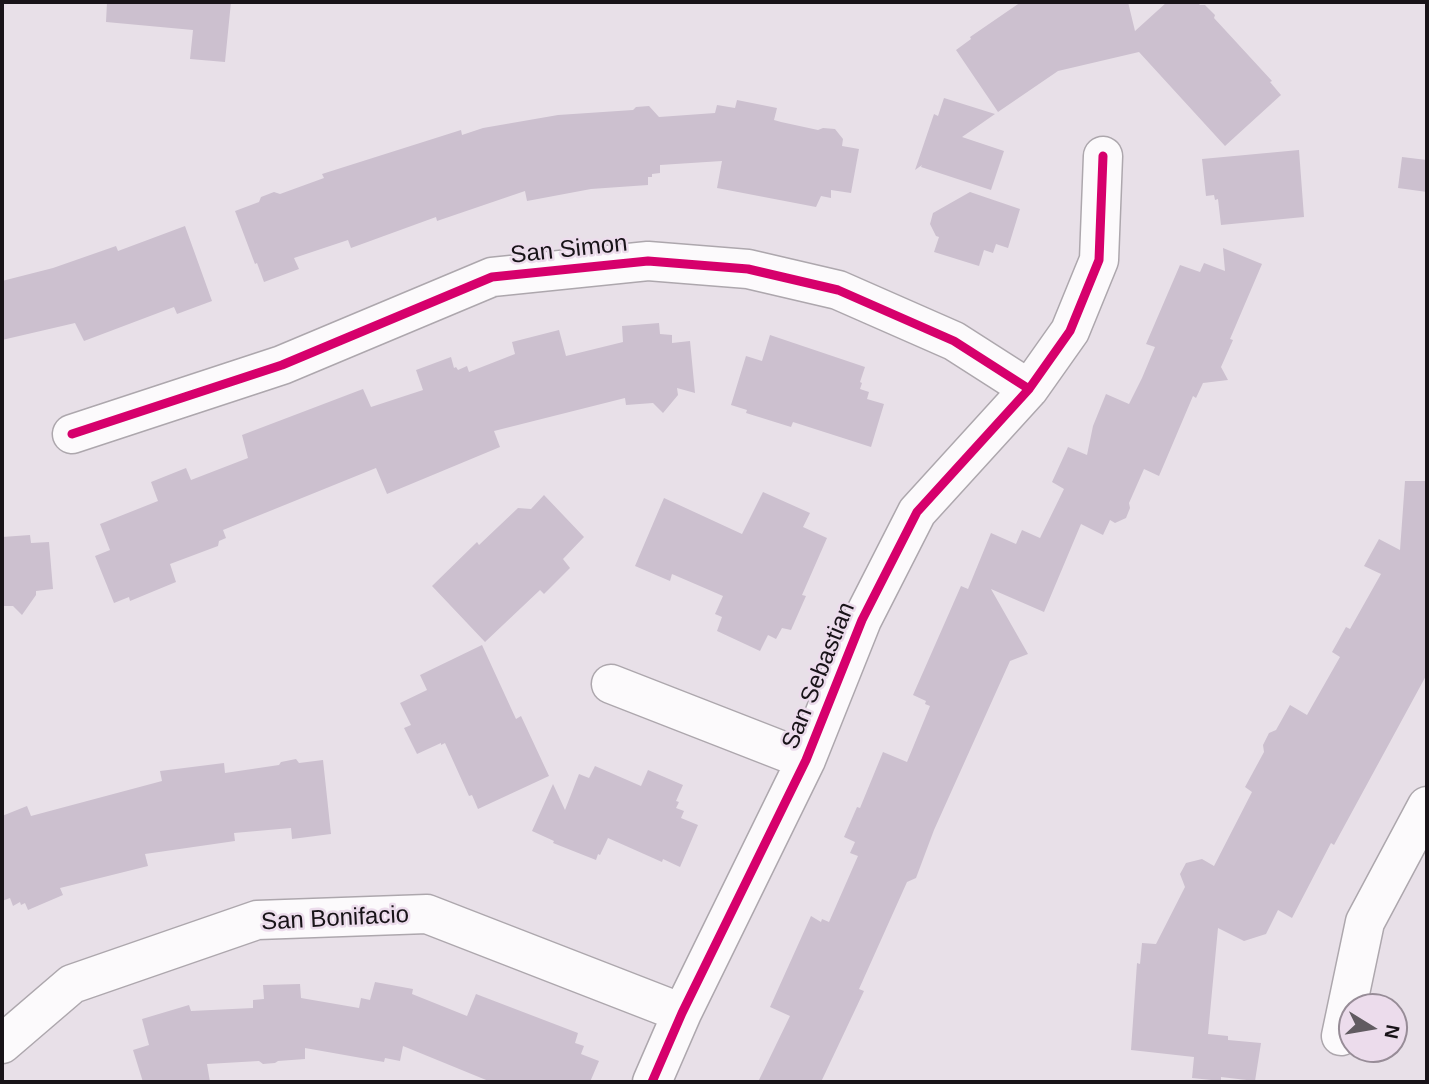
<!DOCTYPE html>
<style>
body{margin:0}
#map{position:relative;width:1429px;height:1084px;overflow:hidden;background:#e8e0e8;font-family:Helvetica,sans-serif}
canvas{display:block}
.frame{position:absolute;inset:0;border:4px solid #181318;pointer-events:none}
.north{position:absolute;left:1338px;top:993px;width:70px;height:70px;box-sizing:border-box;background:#ecdcec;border:2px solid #978c97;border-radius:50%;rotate:101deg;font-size:19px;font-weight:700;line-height:28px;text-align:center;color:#181318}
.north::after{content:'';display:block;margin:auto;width:24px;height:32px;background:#615b61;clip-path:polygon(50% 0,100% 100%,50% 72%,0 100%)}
</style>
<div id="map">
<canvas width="1429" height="1084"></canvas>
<div class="frame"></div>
<div class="north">N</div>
</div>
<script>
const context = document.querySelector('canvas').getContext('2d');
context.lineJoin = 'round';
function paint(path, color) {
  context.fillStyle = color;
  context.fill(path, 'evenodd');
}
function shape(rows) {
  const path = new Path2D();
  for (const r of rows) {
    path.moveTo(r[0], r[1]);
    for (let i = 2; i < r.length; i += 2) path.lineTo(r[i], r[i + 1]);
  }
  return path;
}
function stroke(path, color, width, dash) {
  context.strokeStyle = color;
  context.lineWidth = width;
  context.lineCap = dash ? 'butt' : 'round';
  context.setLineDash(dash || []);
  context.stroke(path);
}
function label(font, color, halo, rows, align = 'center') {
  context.font = font + ' Helvetica,sans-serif';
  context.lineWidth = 5;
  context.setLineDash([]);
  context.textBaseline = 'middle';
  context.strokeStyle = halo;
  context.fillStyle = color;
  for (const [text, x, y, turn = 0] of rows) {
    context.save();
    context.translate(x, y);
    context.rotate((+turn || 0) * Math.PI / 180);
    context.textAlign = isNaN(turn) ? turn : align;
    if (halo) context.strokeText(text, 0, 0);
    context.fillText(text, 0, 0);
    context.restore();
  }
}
paint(shape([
 [107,2,231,2,225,62,190,59,193,30,106,22],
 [1021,2,1128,2,1135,31,1167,2,1197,2,1200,5,1205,5,1215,15,1214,18,1272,81,1270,82,1281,95,1225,146,1139,52,1058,71,998,112,956,50,971,39,970,37],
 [944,98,995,114,962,137,1004,151,991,190,921,167,922,165,915,170,934,114,938,116],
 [737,100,777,108,774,120,781,122,818,130,823,128,835,129,843,139,842,146,859,149,851,193,831,190,831,198,821,196,816,207,717,188,722,161,660,165,660,173,652,174,652,177,648,177,648,185,591,189,527,201,525,191,437,221,436,217,351,248,348,240,294,258,299,269,264,282,257,263,255,264,235,211,259,202,261,197,274,192,280,194,324,178,322,174,461,130,462,135,483,128,558,115,633,110,636,107,649,106,659,117,715,113,717,105,735,108],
 [1299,150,1304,217,1221,225,1218,199,1215,200,1214,195,1206,196,1202,159],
 [1402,157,1427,160,1427,192,1398,188],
 [970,192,1020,209,1008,248,996,244,993,253,984,250,979,266,934,252,939,237,936,236,930,224,933,213],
 [185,226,212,301,177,314,174,307,84,341,75,323,2,340,2,281,53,268,116,246,118,251],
 [1223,248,1262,264,1230,339,1233,340,1221,367,1228,380,1203,383,1196,398,1193,396,1159,476,1144,469,1129,503,1130,508,1126,518,1115,523,1110,520,1103,535,1081,524,1044,612,991,589,1028,654,1010,661,934,830,916,878,907,882,859,989,864,991,821,1082,758,1082,790,1016,770,1007,811,916,821,922,822,919,829,922,858,856,850,853,855,842,844,837,857,807,860,808,883,752,907,762,930,706,925,704,926,701,913,695,961,586,968,589,991,533,1016,544,1022,530,1040,538,1064,489,1052,482,1068,447,1087,455,1093,426,1106,394,1129,404,1142,378,1155,347,1146,344,1180,265,1200,272,1204,263,1225,271],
 [659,323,660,334,672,335,672,343,690,341,695,393,677,388,678,395,663,413,653,403,626,405,625,398,494,431,500,447,387,494,376,468,223,530,226,538,219,541,218,546,170,564,176,582,130,601,129,597,114,603,95,556,110,550,100,524,158,501,151,482,186,468,191,480,248,458,242,435,363,389,371,407,423,390,416,370,451,357,454,368,456,367,458,370,467,366,469,372,515,354,512,342,559,330,566,356,623,342,622,326],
 [770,335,865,367,860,382,862,383,860,389,869,392,867,399,884,404,871,447,793,422,791,427,746,413,747,410,731,405,746,356,762,361],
 [1405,481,1427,481,1427,674,1334,845,1331,843,1292,918,1278,910,1266,934,1244,941,1218,928,1208,1034,1228,1036,1228,1040,1261,1043,1255,1081,1221,1077,1221,1081,1192,1078,1194,1057,1131,1050,1137,963,1140,964,1142,943,1156,944,1185,887,1180,874,1186,863,1202,859,1214,866,1252,792,1245,787,1264,752,1263,745,1269,733,1276,730,1290,705,1307,715,1340,657,1332,652,1346,627,1350,629,1381,574,1364,566,1379,539,1400,550],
 [763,492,810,513,803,527,827,538,802,595,806,596,791,630,782,628,776,639,768,635,760,651,717,631,722,617,715,614,723,596,672,574,670,581,635,566,664,498,742,534],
 [544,495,584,537,563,559,570,568,544,594,540,590,485,642,432,586,477,542,479,545,518,508,531,509],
 [30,535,31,543,49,542,53,589,36,591,36,595,22,615,13,606,2,606,2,537],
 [482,645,516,719,521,716,549,776,478,809,472,795,469,796,445,743,441,745,441,743,417,754,404,728,411,725,400,703,427,690,420,675],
 [296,759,299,763,323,760,331,834,292,839,291,828,234,833,235,841,145,854,148,866,60,888,63,895,28,910,25,903,21,905,20,902,13,906,10,898,2,901,2,816,27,806,31,816,162,781,160,771,224,763,225,773,279,765,281,762],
 [595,766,641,786,648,770,683,785,676,801,679,802,676,808,684,811,681,818,698,825,680,867,663,859,662,862,608,838,600,855,598,854,596,860,553,843,554,841,532,831,553,784,565,810,579,774,589,778],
 [375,982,413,989,412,994,467,1016,476,994,578,1033,575,1043,584,1046,581,1054,599,1061,590,1082,491,1082,403,1046,400,1061,385,1058,384,1062,305,1048,305,1059,278,1061,275,1063,263,1064,259,1061,207,1064,210,1082,143,1082,133,1050,149,1045,142,1019,189,1005,191,1011,253,1008,253,1000,264,999,263,985,300,984,301,998,359,1008,361,998,370,1000]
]), '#ccc0cf');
const minor = shape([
 [72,434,282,365,492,277,648,261,748,269,838,290,954,341,1029,389],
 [611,684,806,760],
 [1341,1036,1365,922,1427,806],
 [2,1044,72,984,257,920,427,914,682,1013],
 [652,1082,682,1013,806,760,862,620,917,512,1029,389,1070,331,1099,260,1103,156]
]);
stroke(minor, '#ada7ad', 41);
stroke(minor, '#fcfafc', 38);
stroke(shape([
 [72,434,282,365,492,277,648,261,748,269,838,290,954,341,1029,389],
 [652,1082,682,1013,806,760,862,620,917,512,1029,389,1070,331,1099,260,1103,156]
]), '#d6006c', 9);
label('24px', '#181318', '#ecdcec', [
 ["San Simon",569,250,-6],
 ["San Sebastian",819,676,-68],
 ["San Bonifacio",335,919,-3]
]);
</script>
